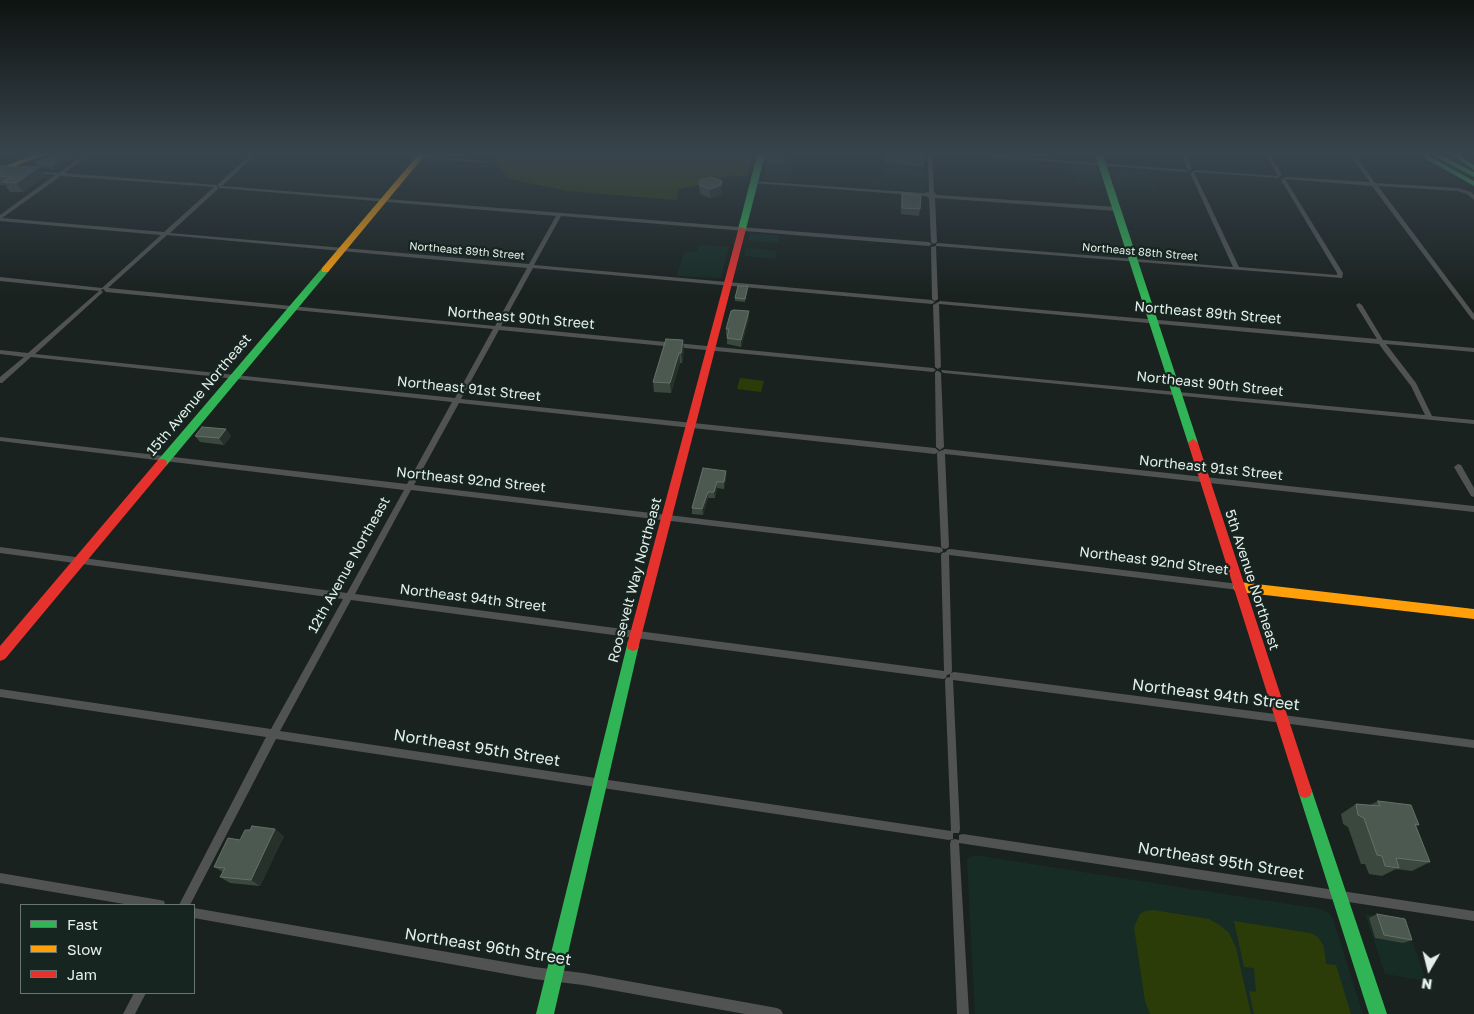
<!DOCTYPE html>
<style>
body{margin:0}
#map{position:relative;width:1474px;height:1014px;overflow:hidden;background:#1a221f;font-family:"Golos Text",sans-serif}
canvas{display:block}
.legend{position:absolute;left:20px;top:904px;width:175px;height:90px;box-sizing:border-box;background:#172520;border:1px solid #697571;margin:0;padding:6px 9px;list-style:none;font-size:15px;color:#e4eeea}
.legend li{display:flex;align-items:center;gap:10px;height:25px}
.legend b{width:25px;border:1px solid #697571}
.north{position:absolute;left:1404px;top:944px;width:50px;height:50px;-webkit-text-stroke:4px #172520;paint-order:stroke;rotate:188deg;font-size:14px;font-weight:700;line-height:20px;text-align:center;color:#e4eeea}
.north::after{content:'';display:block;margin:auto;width:18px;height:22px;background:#e4eeea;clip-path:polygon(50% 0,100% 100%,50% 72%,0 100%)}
</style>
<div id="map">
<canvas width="1474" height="1014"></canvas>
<ul class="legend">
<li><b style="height:6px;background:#30b455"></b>Fast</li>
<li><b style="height:6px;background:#ff9f0a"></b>Slow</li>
<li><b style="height:6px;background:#e5322d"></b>Jam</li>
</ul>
<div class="north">N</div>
</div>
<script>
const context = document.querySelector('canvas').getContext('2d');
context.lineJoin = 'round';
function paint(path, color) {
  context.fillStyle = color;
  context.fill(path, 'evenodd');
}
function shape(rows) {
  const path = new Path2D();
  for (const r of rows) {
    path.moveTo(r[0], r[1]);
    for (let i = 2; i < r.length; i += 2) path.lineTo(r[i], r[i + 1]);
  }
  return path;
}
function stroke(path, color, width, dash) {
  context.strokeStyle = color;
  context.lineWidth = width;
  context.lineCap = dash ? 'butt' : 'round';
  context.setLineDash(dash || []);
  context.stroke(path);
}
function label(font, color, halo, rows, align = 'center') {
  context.font = font + ' "Golos Text",sans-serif';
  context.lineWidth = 4.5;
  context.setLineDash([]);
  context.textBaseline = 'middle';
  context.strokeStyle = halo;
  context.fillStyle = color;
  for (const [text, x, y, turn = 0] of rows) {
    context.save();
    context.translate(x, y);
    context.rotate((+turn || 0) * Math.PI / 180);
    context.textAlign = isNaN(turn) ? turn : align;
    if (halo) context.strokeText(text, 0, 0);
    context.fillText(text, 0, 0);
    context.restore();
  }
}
paint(shape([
 [768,155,795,155,790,182,763,180],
 [1068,163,1096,165,1102,186,1074,183],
 [883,167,926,170,927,192,863,187,863,184,871,185,871,179,882,180],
 [1112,169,1149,171,1157,190,1117,186],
 [750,233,779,235,778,243,748,240],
 [699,245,729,247,721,278,676,276,685,251,697,252],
 [746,248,777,251,775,259,744,256],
 [974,855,1321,909,1329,913,1333,919,1363,1014,975,1014,967,859],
 [1365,914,1399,919,1404,917,1426,981,1385,974]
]), '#172c25');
paint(shape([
 [501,155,752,155,747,177,729,175,706,184,679,189,676,200,568,191,509,179,495,163],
 [740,378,764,381,761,392,737,389],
 [1153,910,1209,919,1221,926,1229,933,1236,948,1251,1014,1150,1014,1145,1001,1134,927,1140,914,1145,911],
 [1234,921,1310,933,1318,937,1324,947,1326,964,1336,965,1351,1014,1254,1014,1249,991,1256,992,1254,968,1244,967]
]), '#2c3c09');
paint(shape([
 [0,155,14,155,0,157,0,155],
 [83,155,88,155,64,173,217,185,218,188,218,189,170,233,529,264,556,216,219,188,218,185,218,184,250,155,255,155,222,186,929,242,932,244,929,246,561,216,534,265,932,300,935,302,932,304,533,268,501,326,933,368,936,370,933,372,499,330,461,399,935,448,939,451,937,453,935,454,459,403,414,485,939,547,942,548,943,550,942,552,939,553,411,490,355,594,944,671,941,555,942,553,946,552,947,550,950,549,1239,584,1242,585,1243,587,1242,589,1239,590,949,555,952,671,951,673,954,672,1474,740,1474,748,953,680,960,829,959,833,953,833,953,839,949,840,276,739,190,905,179,905,266,737,0,697,0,689,271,729,343,599,0,553,0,547,347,593,404,490,0,441,0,437,407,484,452,402,31,357,2,383,0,383,0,377,24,357,0,354,0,350,28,353,99,291,0,281,0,277,102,288,161,235,0,221,0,215,55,175,33,173,31,172,31,171,59,173,83,155],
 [61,176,214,187,164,232,2,218,61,176],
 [167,235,527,268,495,326,108,288,167,235],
 [103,289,106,292,493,329,455,398,35,354,102,293,103,292,101,290,103,289],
 [351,600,943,679,946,678,947,675,950,674,950,677,946,678,945,681,951,831,280,731,351,600],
 [398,155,419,155,485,161,487,162,485,163,400,156,398,155],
 [928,155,932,155,934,192,937,195,1117,207,1120,209,1117,211,936,198,935,198,937,242,934,244,931,242,929,198,926,196,754,183,752,182,754,181,924,193,929,192,928,155],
 [973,155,996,155,1188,170,1182,155,1186,155,1192,169,1187,172,975,156,973,155],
 [1266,155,1270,155,1282,175,1279,176,1279,178,1194,172,1239,267,1337,275,1337,273,1281,180,1286,177,1370,182,1350,155,1355,155,1375,183,1458,188,1471,192,1474,195,1474,200,1467,194,1458,191,1378,186,1474,314,1474,320,1472,319,1372,186,1285,179,1343,273,1342,278,936,246,938,299,935,301,932,299,931,247,936,246,936,244,938,243,1233,267,1190,173,1195,170,1278,176,1266,155],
 [940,301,1377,339,1356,305,1359,303,1362,305,1383,340,1474,348,1474,352,1386,344,1416,383,1432,416,1474,420,1474,424,944,373,942,372,941,371,942,370,1425,415,1411,386,1384,351,1379,344,939,304,941,367,938,369,935,367,933,305,940,301],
 [936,371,938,371,941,373,944,447,940,450,936,447,935,373,936,371],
 [945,449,1474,506,1474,512,945,454,949,546,948,548,945,549,942,548,941,546,937,454,938,452,945,449],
 [1458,464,1461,465,1474,488,1474,497,1471,496,1454,467,1458,464],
 [963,834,1474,911,1474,921,959,843,969,1014,957,1014,950,844,951,840,955,839,959,840,959,835,963,834],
 [0,873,160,900,164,901,165,905,130,905,0,883,0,873],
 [194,908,534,967,583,973,777,1008,781,1010,783,1014,745,1014,583,985,534,979,194,918,194,908],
 [134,993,146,993,135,1014,123,1014,134,993]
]), '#505352');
paint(shape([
 [757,155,765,155,746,229,742,231,738,229,757,155],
 [1095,155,1103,155,1198,443,1197,446,1193,447,1188,443,1095,155],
 [1419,155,1427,155,1474,181,1474,186,1419,155],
 [1432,155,1441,155,1474,172,1474,177,1432,155],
 [1452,155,1460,155,1474,165,1474,170,1452,155],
 [325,267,329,270,328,272,166,466,158,466,157,463,158,460,322,268,325,267],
 [633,639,638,641,639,645,554,1014,536,1014,627,645,628,641,633,639],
 [1305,784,1310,786,1312,791,1387,1014,1369,1014,1298,791,1300,786,1305,784]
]), '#30b455');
paint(shape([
 [34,155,44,155,0,172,0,168,34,155],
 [418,155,425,155,328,272,322,272,322,268,418,155],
 [1239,582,1474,609,1474,619,1239,592,1235,591,1233,587,1235,583,1239,582]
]), '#ff9f0a');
paint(shape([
 [739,227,746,229,639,645,638,649,633,651,628,649,627,645,739,227],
 [1193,439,1198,443,1312,791,1310,796,1305,798,1300,796,1298,791,1188,443,1193,439],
 [162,459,166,460,167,463,166,466,5,659,0,661,0,646,158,460,162,459]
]), '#e5322d');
paint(shape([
 [53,155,70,155,72,158,56,170,39,167,45,176,23,192,10,192,5,185,0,185,0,166,38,167,34,162,55,157],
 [767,155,785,155,783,165,767,164],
 [885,155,925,155,924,167,885,163],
 [699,185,722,190,721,195,710,198,700,194],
 [902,193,920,209,919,216,901,214,901,200],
 [748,286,745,302,735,301,735,298],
 [749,318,741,347,727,344,727,336,726,335,726,329],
 [666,339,684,350,682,363,680,363,671,393,654,392,653,382],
 [226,429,231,436,224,445,200,442,195,436],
 [726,471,726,477,724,489,717,488,715,498,708,498,703,515,692,514,692,508],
 [1378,801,1419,825,1416,826,1430,862,1412,871,1396,869,1382,876,1369,874,1365,864,1361,864,1348,827,1343,824,1341,814,1356,804,1370,805],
 [284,836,260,886,230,883,220,877,223,872,214,867,240,840],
 [1377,914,1412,940,1403,943,1375,938,1369,918]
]), '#3a483e');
paint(shape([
 [67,155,70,155,72,158,56,170,53,165],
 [39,167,45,176,23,192,16,183],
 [722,181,721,195,710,198,710,189],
 [749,311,749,318,741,347,741,340],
 [683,340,684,350,682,363,681,353],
 [679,353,680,363,671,393,670,383],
 [226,429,231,436,224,445,219,438],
 [726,471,726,477,724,489,724,482],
 [717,482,717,488,715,498,714,492],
 [708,492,708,498,703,515,702,509],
 [275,829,284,836,260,886,251,880]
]), '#25312a');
const building = shape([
 [54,155,67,155,53,165,34,162,56,157,54,155],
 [896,155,925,155,925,158,896,155],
 [0,166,39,167,16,183,3,182,10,177,0,176,0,166],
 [711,177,722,181,721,185,710,189,699,185,700,180,711,177],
 [902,193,921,196,920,209,902,208,902,193],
 [738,286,748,286,745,299,735,298,738,286],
 [734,310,749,311,741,340,727,338,729,329,726,329,731,311,734,310],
 [666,339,683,340,681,353,679,353,670,383,653,382,666,339],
 [202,427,226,429,219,438,195,436,202,427],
 [703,468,726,471,724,482,717,482,714,492,708,492,702,509,692,508,703,468],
 [1378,801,1411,805,1419,825,1415,824,1430,862,1396,858,1399,868,1385,866,1382,856,1377,855,1364,818,1358,815,1356,804,1380,806,1378,801],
 [252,826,275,829,251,880,220,877,225,868,214,867,228,838,240,840,245,830,250,830,252,826],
 [1377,914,1405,919,1412,940,1384,935,1377,914]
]);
paint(building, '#4c5950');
stroke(building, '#647168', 1);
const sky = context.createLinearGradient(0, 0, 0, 297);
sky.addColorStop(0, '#0e1311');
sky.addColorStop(0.52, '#38444d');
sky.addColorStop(1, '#38444d00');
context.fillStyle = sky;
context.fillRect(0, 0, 1474, 297);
label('11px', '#e4eeea', '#172520', [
 ["Northeast 89th Street",467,251,5],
 ["Northeast 88th Street",1140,252,5]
]);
label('14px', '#e4eeea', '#172520', [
 ["Northeast 89th Street",1208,313,5],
 ["Northeast 90th Street",521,318,5],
 ["Northeast 90th Street",1210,384,6],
 ["Northeast 91st Street",469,389,6],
 ["15th Avenue Northeast",199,395,-50],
 ["Northeast 91st Street",1211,468,6],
 ["Northeast 92nd Street",471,480,6],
 ["Northeast 92nd Street",1154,561,7],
 ["12th Avenue Northeast",349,565,-61],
 ["Roosevelt Way Northeast",635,580,-75],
 ["5th Avenue Northeast",1252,580,72],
 ["Northeast 94th Street",473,598,7]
]);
label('16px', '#e4eeea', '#172520', [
 ["Northeast 94th Street",1216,695,7],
 ["Northeast 95th Street",477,748,9],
 ["Northeast 95th Street",1221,861,9],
 ["Northeast 96th Street",488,947,9]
]);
</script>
